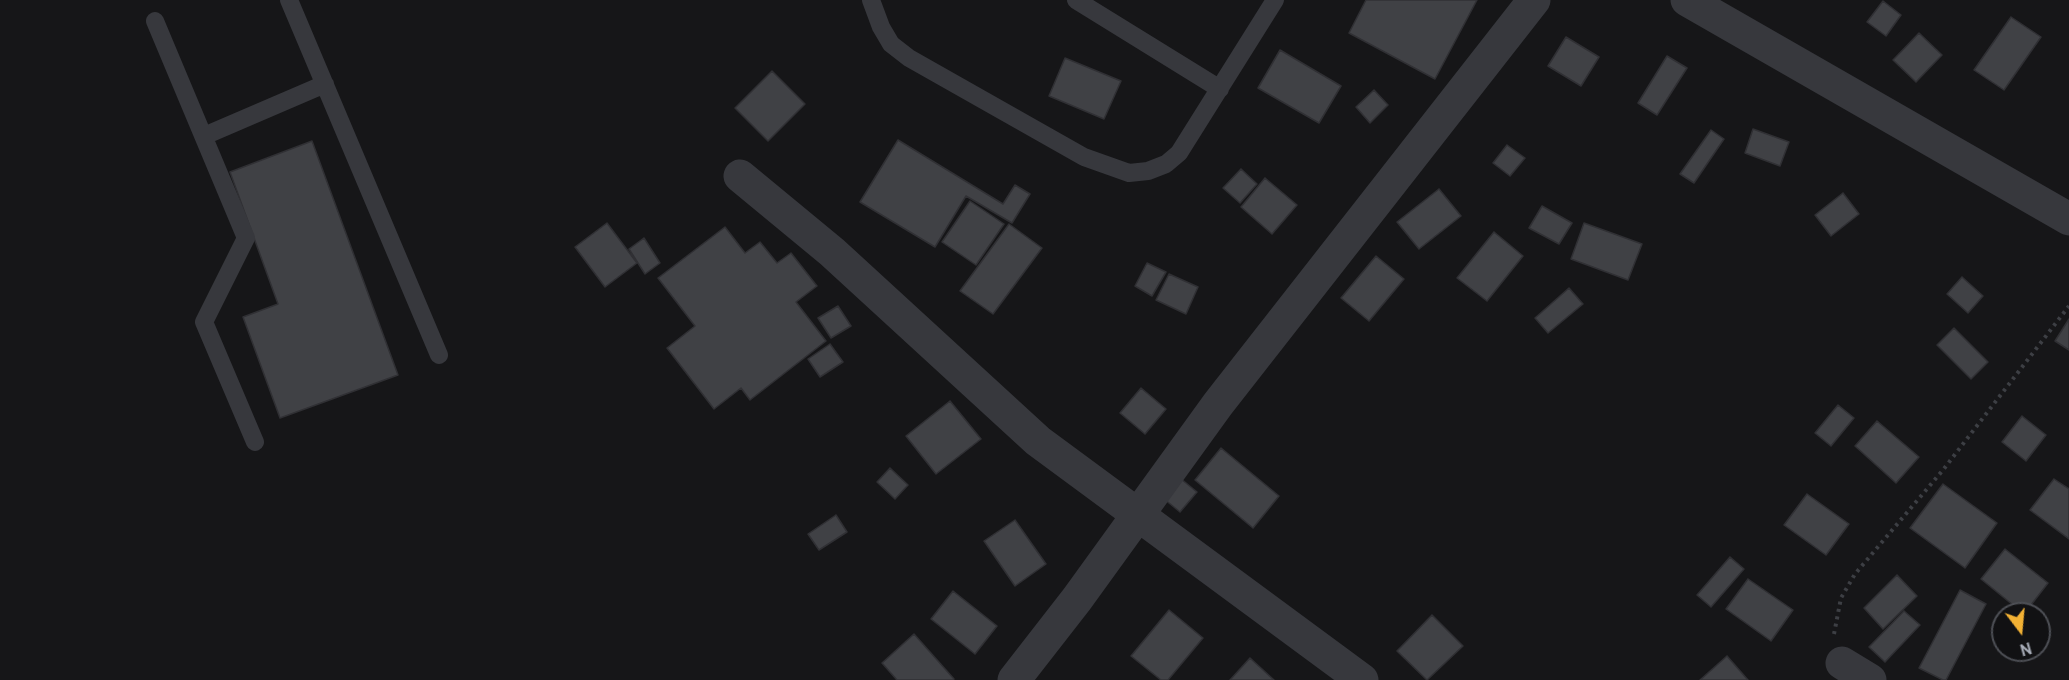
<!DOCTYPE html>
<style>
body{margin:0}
#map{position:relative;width:2069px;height:680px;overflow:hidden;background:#161618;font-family:Overpass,sans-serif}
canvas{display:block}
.north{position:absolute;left:1991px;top:602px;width:60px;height:60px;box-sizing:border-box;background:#111113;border:2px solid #4d4f55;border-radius:50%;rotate:164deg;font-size:16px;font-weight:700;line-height:24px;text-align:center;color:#a8adb8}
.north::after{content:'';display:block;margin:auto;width:21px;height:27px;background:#f2b134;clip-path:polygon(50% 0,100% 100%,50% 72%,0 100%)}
</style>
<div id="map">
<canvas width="2069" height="680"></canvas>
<div class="north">N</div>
</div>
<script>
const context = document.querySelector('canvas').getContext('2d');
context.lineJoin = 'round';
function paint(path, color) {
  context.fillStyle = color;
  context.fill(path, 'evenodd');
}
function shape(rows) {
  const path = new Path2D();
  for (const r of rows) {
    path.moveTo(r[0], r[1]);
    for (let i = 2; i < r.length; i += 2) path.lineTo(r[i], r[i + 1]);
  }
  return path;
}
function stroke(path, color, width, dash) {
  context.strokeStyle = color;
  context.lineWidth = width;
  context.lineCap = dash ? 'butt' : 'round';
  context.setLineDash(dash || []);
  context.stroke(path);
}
const building = shape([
 [1366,0,1477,0,1435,79,1349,33,1366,0],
 [1883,1,1901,15,1886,36,1867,22,1883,1],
 [2011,17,2041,37,2004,90,1974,70,2011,17],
 [1919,33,1942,55,1916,82,1893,60,1919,33],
 [1566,37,1599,57,1581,86,1548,66,1566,37],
 [1280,50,1341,86,1319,123,1258,88,1280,50],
 [1667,56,1687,68,1657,115,1638,103,1667,56],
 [1065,58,1121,81,1104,119,1049,96,1065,58],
 [772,71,805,104,768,141,735,108,772,71],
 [1374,90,1388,105,1370,123,1356,107,1374,90],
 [1753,129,1789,142,1780,166,1745,153,1753,129],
 [1711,130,1724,139,1694,183,1680,174,1711,130],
 [898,140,1003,204,1015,185,1030,194,1012,223,966,196,935,247,860,202,898,140],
 [312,141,398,375,280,418,243,317,278,304,230,172,312,141],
 [1507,145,1525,158,1510,176,1493,163,1507,145],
 [1241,169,1257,184,1240,203,1223,188,1241,169],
 [1265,178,1297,205,1272,234,1241,207,1265,178],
 [1439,189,1461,216,1419,249,1397,222,1439,189],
 [1843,193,1859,214,1831,236,1815,215,1843,193],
 [970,201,1004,224,976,265,942,242,970,201],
 [1542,206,1572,223,1559,244,1529,228,1542,206],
 [607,223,637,263,605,287,575,247,607,223],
 [1584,223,1642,244,1628,280,1571,259,1584,223],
 [1009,224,1042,248,993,314,960,291,1009,224],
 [725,227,745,253,760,242,777,263,791,253,817,286,796,302,826,341,750,400,741,388,714,409,667,348,695,326,658,278,725,227],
 [1494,232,1523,256,1487,301,1457,278,1494,232],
 [644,238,660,263,645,274,629,249,644,238],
 [1376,256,1404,279,1369,321,1341,298,1376,256],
 [1147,263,1166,272,1152,296,1135,286,1147,263],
 [1169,274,1198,287,1186,314,1156,300,1169,274],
 [1962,277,1983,296,1968,313,1947,294,1962,277],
 [1569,288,1583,304,1548,333,1535,318,1569,288],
 [838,306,851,326,831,338,818,318,838,306],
 [2069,319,2069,350,2055,341,2069,319],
 [1954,328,1988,362,1971,379,1937,345,1954,328],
 [830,344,843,362,820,377,808,359,830,344],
 [1141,388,1166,409,1145,434,1120,413,1141,388],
 [950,401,981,439,936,474,906,436,950,401],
 [1838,405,1854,418,1831,446,1815,433,1838,405],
 [2022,416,2046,435,2026,461,2002,442,2022,416],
 [1877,421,1919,457,1896,483,1855,446,1877,421],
 [1221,448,1279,496,1253,528,1195,480,1221,448],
 [890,468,908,485,895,499,877,482,890,468],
 [1175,474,1197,492,1180,512,1158,494,1175,474],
 [2054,479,2069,489,2069,539,2030,510,2054,479],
 [1943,484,1997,523,1965,568,1910,528,1943,484],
 [1807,494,1849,524,1826,555,1784,525,1807,494],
 [836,515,847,532,819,550,808,534,836,515],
 [1015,520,1046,564,1015,586,984,541,1015,520],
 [2005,549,2048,583,2024,614,1981,579,2005,549],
 [1730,557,1744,569,1711,607,1697,595,1730,557],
 [1897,575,1917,596,1883,629,1864,608,1897,575],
 [1748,579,1793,610,1771,641,1726,609,1748,579],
 [1960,590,1986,604,1946,680,1943,680,1919,668,1960,590],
 [953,591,997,626,975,654,931,619,953,591],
 [1169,610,1203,638,1168,680,1161,680,1131,656,1169,610],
 [1904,611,1920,625,1885,662,1869,647,1904,611],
 [1432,615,1463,646,1427,680,1397,651,1432,615],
 [914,634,954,679,953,680,897,680,882,663,914,634],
 [1727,656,1748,680,1700,680,1727,656],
 [1250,658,1274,680,1230,680,1250,658]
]);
paint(building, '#404145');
stroke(building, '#303034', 1.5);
stroke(shape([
 [1834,634,1841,598,1855,574,1943,470,2069,306]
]), '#3d3f44', 4, [3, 4.5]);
stroke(shape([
 [289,0,439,355],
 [871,0,881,27,891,44,909,58,1084,157,1129,173,1148,171,1166,164,1179,153,1275,0],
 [1076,0,1220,89],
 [155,21,246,238,204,322,255,442],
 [204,136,325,84]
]), '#37383d', 18);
stroke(shape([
 [1687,0,2069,219],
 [740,176,832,252,1038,441,1362,680],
 [1842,663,1870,680],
 [1014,680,1077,599,1218,404,1534,0]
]), '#37383d', 33);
</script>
